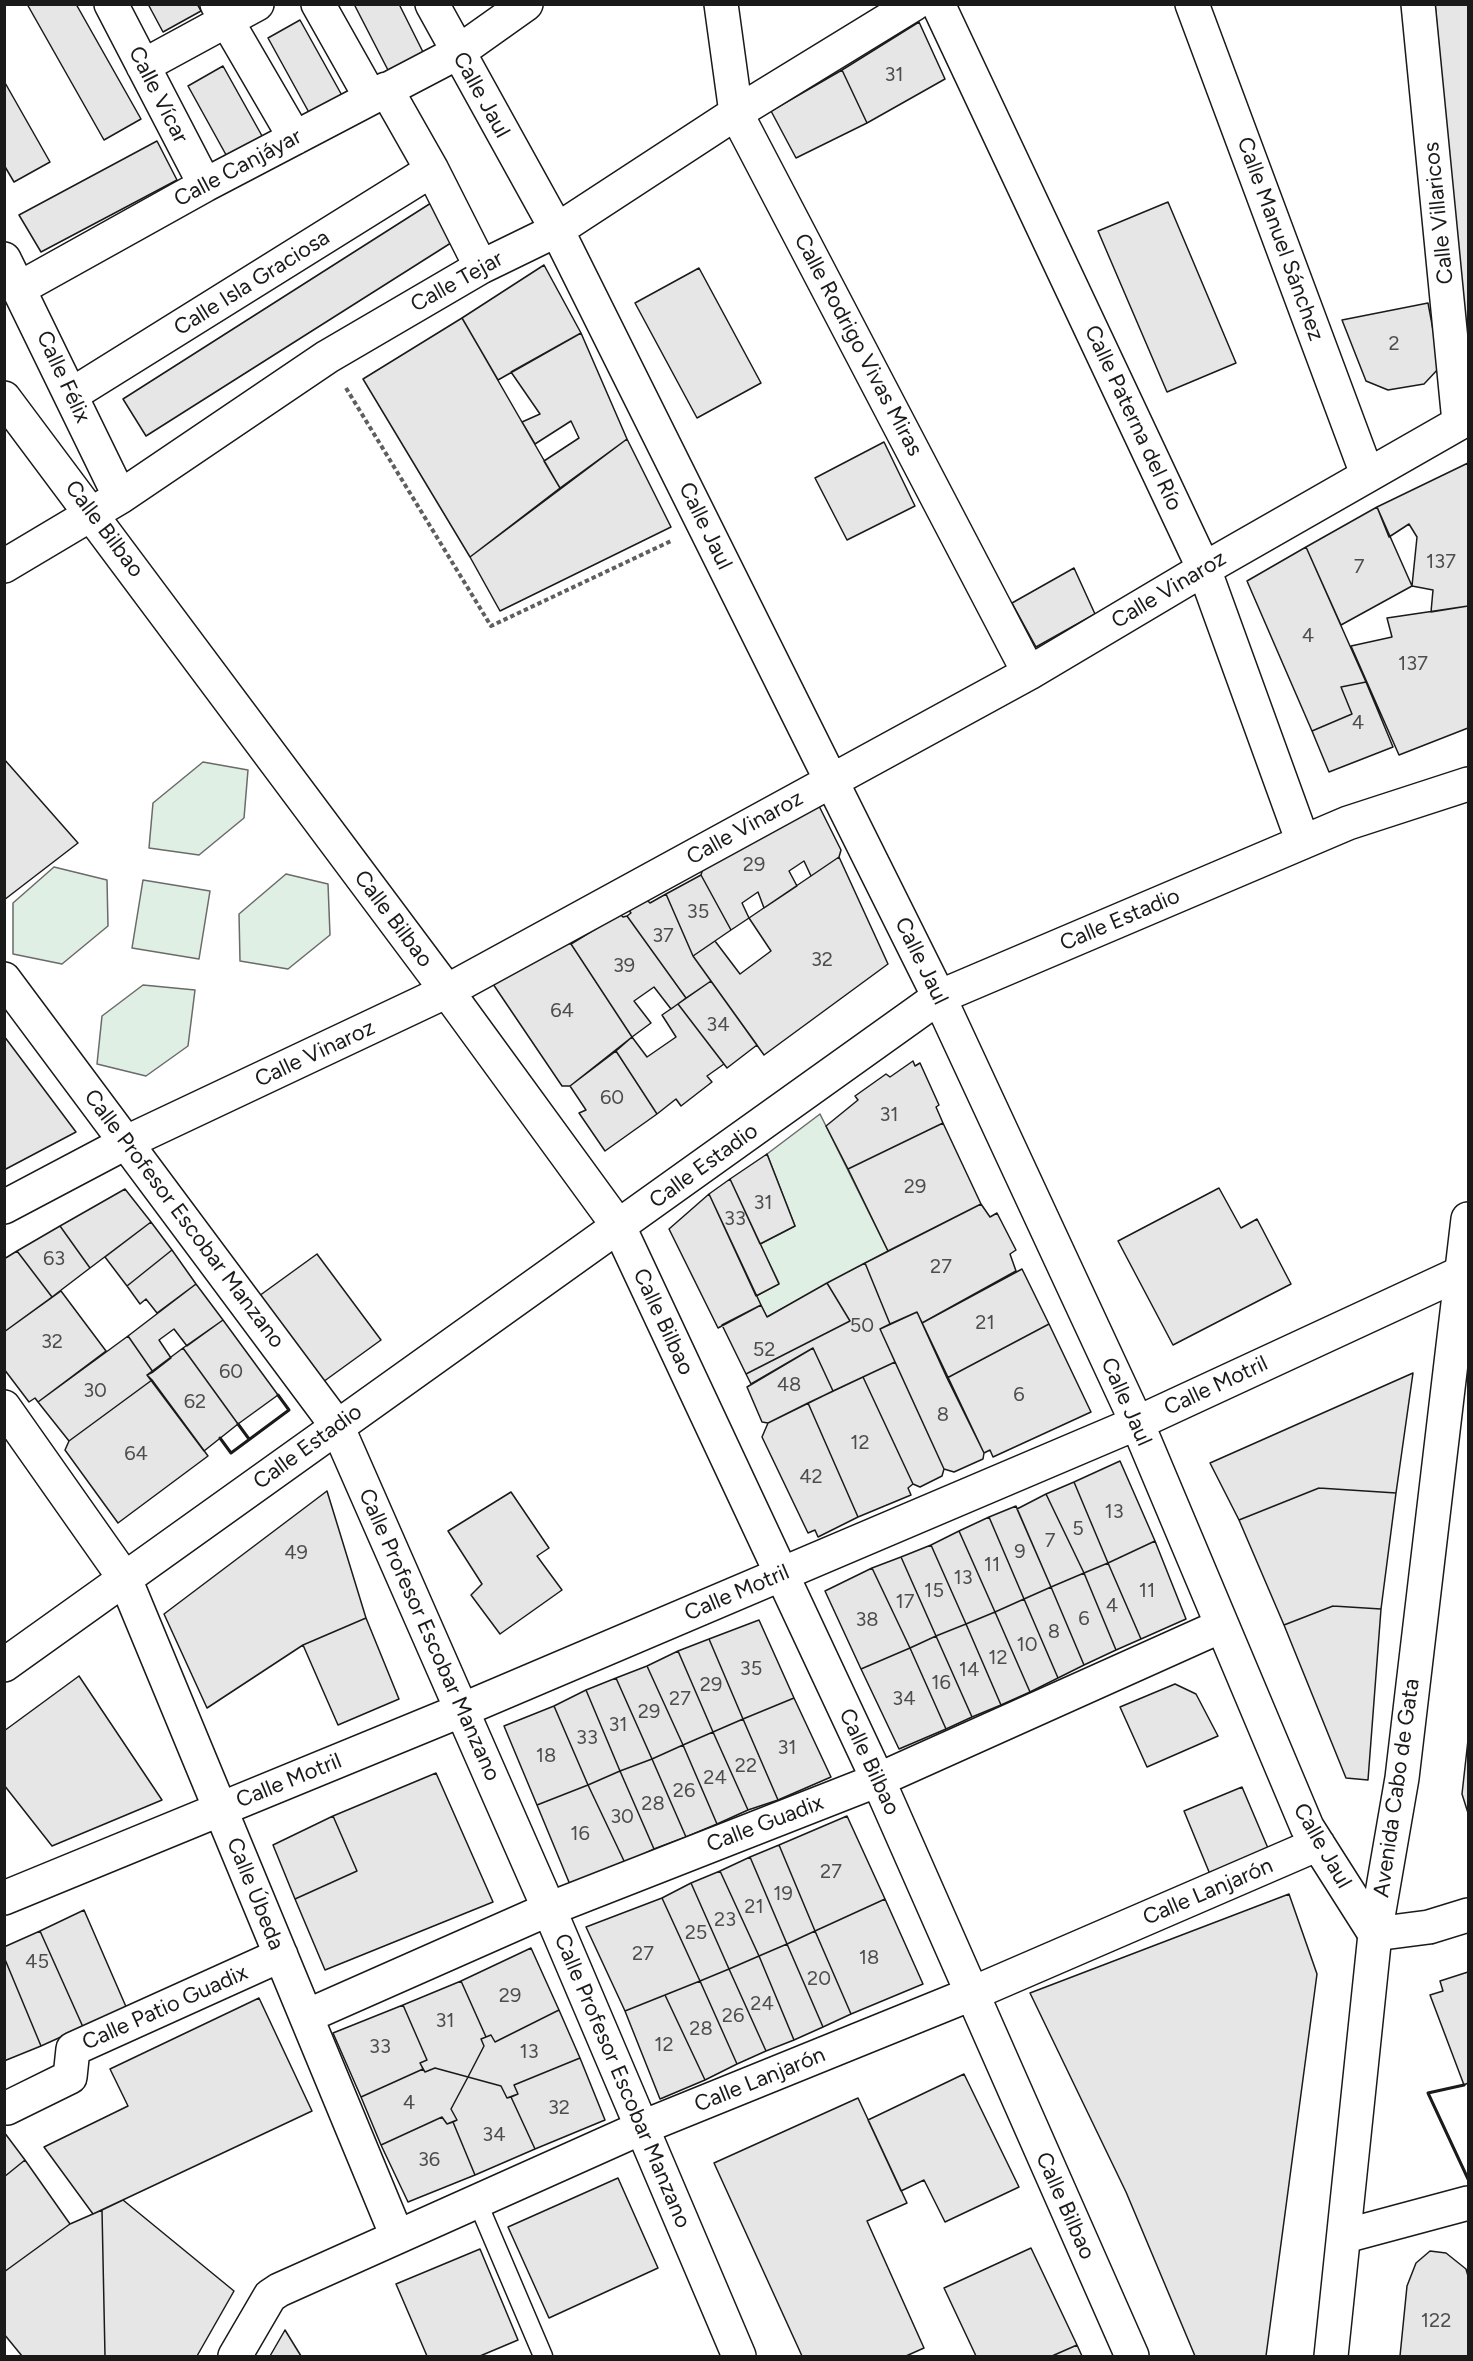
<!DOCTYPE html>
<meta charset="utf-8">
<style>
body{margin:0}
#map{position:relative;width:1473px;height:2361px;overflow:hidden;background:#fff;font-family:Figtree,sans-serif}
canvas{display:block}
.frame{position:absolute;inset:0;border:6px solid #1a1a1a;pointer-events:none}
</style>
<div id="map">
<canvas width="1473" height="2361"></canvas>
<div class="frame"></div>
</div>
<script>
const context = document.querySelector('canvas').getContext('2d');
context.lineJoin = 'round';
function paint(path, color) {
  context.fillStyle = color;
  context.fill(path, 'evenodd');
}
function shape(rows) {
  const path = new Path2D();
  for (const r of rows) {
    path.moveTo(r[0], r[1]);
    for (let i = 2; i < r.length; i += 2) path.lineTo(r[i], r[i + 1]);
  }
  return path;
}
function stroke(path, color, width, dash) {
  context.strokeStyle = color;
  context.lineWidth = width;
  context.lineCap = dash ? 'butt' : 'round';
  context.setLineDash(dash || []);
  context.stroke(path);
}
function label(font, color, halo, rows, align = 'center') {
  context.font = font + ' Figtree,sans-serif';
  context.lineWidth = 4.5;
  context.setLineDash([]);
  context.textBaseline = 'middle';
  context.strokeStyle = halo;
  context.fillStyle = color;
  for (const [text, x, y, turn = 0] of rows) {
    context.save();
    context.translate(x, y);
    context.rotate((+turn || 0) * Math.PI / 180);
    context.textAlign = isNaN(turn) ? turn : align;
    if (halo) context.strokeText(text, 0, 0);
    context.fillText(text, 0, 0);
    context.restore();
  }
}
const green = shape([
 [203,762,248,770,244,818,199,855,149,848,153,803,203,762],
 [54,867,107,880,108,926,62,964,13,954,13,903,54,867],
 [286,874,328,884,330,935,288,969,240,961,239,914,286,874],
 [143,880,210,891,199,959,132,948,143,880],
 [143,985,195,990,188,1046,146,1076,97,1064,102,1016,143,985],
 [820,1114,888,1251,767,1317,756,1296,779,1283,760,1244,795,1226,767,1154,820,1114]
]);
paint(green, '#e0efe3');
stroke(green, '#6a6a6a', 1.5);
const building = shape([
 [27,4,76,4,141,119,104,140,27,4],
 [148,4,197,4,201,11,163,32,148,4],
 [354,4,399,4,425,56,390,74,354,4],
 [1435,4,1468,4,1468,321,1464,324,1435,4],
 [300,20,344,99,312,118,268,38,300,20],
 [919,22,945,79,867,123,842,70,919,22],
 [223,66,266,143,230,162,188,86,223,66],
 [842,70,867,123,796,158,771,111,842,70],
 [4,81,50,162,14,182,4,165,4,81],
 [157,141,177,180,41,252,19,215,157,141],
 [1168,202,1236,363,1167,392,1098,231,1168,202],
 [431,203,454,241,146,436,123,399,431,203],
 [544,265,581,333,498,380,462,318,544,265],
 [699,268,761,383,697,418,635,303,699,268],
 [1428,303,1440,367,1424,384,1388,390,1366,381,1342,320,1428,303],
 [462,318,560,488,470,557,363,379,462,318],
 [581,333,627,439,560,488,544,461,579,438,571,421,535,444,522,422,540,414,511,372,581,333],
 [627,439,671,527,500,611,470,557,627,439],
 [884,442,915,506,847,540,815,478,884,442],
 [1468,463,1468,606,1431,612,1433,590,1412,586,1417,537,1409,524,1389,537,1377,507,1468,463],
 [1377,507,1412,586,1341,625,1306,547,1377,507],
 [1306,547,1366,682,1341,687,1352,714,1312,731,1247,581,1306,547],
 [1074,568,1095,614,1036,647,1012,603,1074,568],
 [1468,606,1468,728,1399,755,1351,646,1392,637,1387,618,1468,606],
 [1366,682,1393,747,1329,772,1312,731,1352,714,1341,687,1366,682],
 [4,759,78,843,4,900,4,759],
 [819,806,841,850,839,857,811,876,804,861,789,871,797,886,764,908,758,892,742,903,749,918,731,930,701,875,703,868,819,806],
 [839,857,888,964,764,1055,693,956,715,941,740,974,771,951,749,918,839,857],
 [701,875,731,930,693,956,666,894,701,875],
 [666,894,693,956,711,981,686,998,627,916,631,913,628,909,646,899,650,903,666,894],
 [620,914,623,917,627,916,686,998,671,1009,654,987,634,1001,651,1023,632,1037,571,944,620,914],
 [560,943,571,944,632,1037,570,1086,562,1086,493,984,560,943],
 [711,981,757,1045,727,1068,678,1004,711,981],
 [678,1004,724,1064,707,1076,712,1082,681,1106,676,1099,657,1114,616,1051,632,1037,647,1057,676,1037,662,1015,678,1004],
 [4,1036,76,1132,4,1170,4,1036],
 [616,1051,657,1114,605,1151,579,1113,586,1110,570,1086,616,1051],
 [913,1061,915,1066,920,1063,939,1105,936,1107,943,1123,848,1169,826,1126,858,1100,855,1096,886,1074,890,1077,913,1061],
 [943,1123,981,1204,888,1251,848,1169,943,1123],
 [767,1154,795,1226,760,1244,730,1179,767,1154],
 [730,1179,779,1284,756,1296,709,1194,730,1179],
 [1219,1188,1241,1228,1257,1219,1291,1284,1173,1345,1118,1241,1219,1188],
 [125,1189,151,1222,90,1268,60,1226,125,1189],
 [709,1194,761,1305,718,1328,669,1229,709,1194],
 [981,1204,990,1217,997,1213,1016,1250,1010,1254,1016,1271,922,1323,917,1312,890,1324,865,1263,981,1204],
 [151,1222,172,1250,127,1286,105,1257,151,1222],
 [60,1226,90,1268,52,1297,17,1251,60,1226],
 [172,1250,196,1284,157,1313,146,1299,140,1304,127,1286,172,1250],
 [17,1251,52,1297,4,1332,4,1259,17,1251],
 [317,1254,381,1340,323,1382,259,1296,317,1254],
 [865,1263,890,1324,880,1329,895,1362,833,1391,813,1348,751,1384,746,1374,850,1321,827,1283,865,1263],
 [1022,1269,1049,1324,947,1378,922,1323,1022,1269],
 [827,1283,850,1321,746,1374,722,1325,761,1305,767,1317,827,1283],
 [196,1284,223,1320,187,1346,174,1329,159,1340,171,1358,153,1372,128,1336,196,1284],
 [61,1291,106,1351,38,1402,35,1398,29,1402,4,1369,4,1332,61,1291],
 [917,1312,984,1453,983,1459,954,1472,944,1469,880,1329,917,1312],
 [223,1320,278,1395,238,1424,183,1348,223,1320],
 [1049,1324,1091,1412,993,1457,990,1450,984,1453,947,1378,1049,1324],
 [128,1336,153,1372,147,1375,152,1380,69,1441,38,1402,128,1336],
 [183,1348,238,1424,204,1451,147,1375,183,1348],
 [813,1348,833,1391,768,1423,762,1422,747,1387,813,1348],
 [895,1362,944,1469,942,1476,920,1487,913,1484,863,1377,895,1362],
 [1413,1373,1396,1493,1319,1488,1239,1520,1210,1463,1413,1373],
 [863,1377,913,1484,908,1488,911,1495,858,1517,808,1403,863,1377],
 [152,1380,208,1456,118,1523,65,1450,69,1441,152,1380],
 [808,1403,858,1517,818,1537,815,1530,808,1533,762,1437,768,1423,808,1403],
 [1120,1461,1155,1541,1108,1563,1074,1482,1120,1461],
 [1074,1482,1108,1563,1084,1573,1046,1494,1074,1482],
 [1319,1488,1396,1493,1381,1609,1333,1606,1284,1625,1239,1520,1319,1488],
 [327,1491,366,1618,303,1645,207,1708,164,1614,327,1491],
 [511,1492,549,1548,537,1556,562,1590,500,1634,471,1595,482,1584,448,1531,511,1492],
 [1046,1494,1084,1573,1051,1587,1017,1509,1046,1494],
 [1016,1506,1051,1587,1024,1599,989,1517,1016,1506],
 [989,1517,1024,1599,995,1612,959,1531,989,1517],
 [959,1531,995,1612,966,1624,931,1545,959,1531],
 [1155,1541,1186,1619,1141,1639,1108,1563,1155,1541],
 [931,1545,966,1624,936,1636,901,1557,931,1545],
 [901,1557,936,1636,910,1648,872,1568,901,1557],
 [1108,1563,1141,1639,1116,1650,1084,1573,1108,1563],
 [872,1568,910,1648,861,1669,825,1591,872,1568],
 [1084,1573,1116,1650,1084,1665,1051,1587,1084,1573],
 [1051,1587,1084,1665,1058,1678,1024,1599,1051,1587],
 [1024,1599,1058,1678,1030,1692,995,1612,1024,1599],
 [1333,1606,1381,1609,1368,1780,1346,1778,1284,1625,1333,1606],
 [995,1612,1030,1692,1001,1705,966,1624,995,1612],
 [366,1618,399,1699,338,1725,303,1645,366,1618],
 [759,1620,794,1698,743,1719,709,1639,759,1620],
 [966,1624,1001,1705,972,1717,936,1636,966,1624],
 [936,1636,972,1717,946,1729,910,1648,936,1636],
 [709,1639,743,1719,713,1732,678,1651,709,1639],
 [910,1648,946,1729,899,1749,861,1669,910,1648],
 [678,1651,713,1732,683,1745,647,1666,678,1651],
 [647,1666,683,1745,652,1759,616,1678,647,1666],
 [79,1676,162,1800,52,1846,4,1785,4,1731,79,1676],
 [616,1678,652,1759,620,1771,586,1690,616,1678],
 [1175,1684,1196,1694,1218,1736,1147,1767,1120,1707,1175,1684],
 [586,1690,620,1771,588,1785,554,1706,586,1690],
 [794,1698,831,1777,778,1800,743,1719,794,1698],
 [554,1706,588,1785,537,1805,504,1726,554,1706],
 [743,1719,778,1800,748,1810,713,1732,743,1719],
 [713,1732,748,1810,717,1824,683,1745,713,1732],
 [1468,1740,1468,1813,1462,1794,1468,1740],
 [683,1745,717,1824,686,1837,652,1759,683,1745],
 [652,1759,686,1837,654,1849,620,1771,652,1759],
 [620,1771,654,1849,625,1863,588,1785,620,1771],
 [436,1773,493,1902,325,1970,295,1899,357,1871,333,1816,436,1773],
 [588,1785,625,1863,571,1887,537,1805,588,1785],
 [1242,1787,1273,1860,1214,1884,1184,1811,1242,1787],
 [333,1816,357,1871,295,1899,273,1845,333,1816],
 [847,1816,885,1899,815,1931,779,1845,847,1816],
 [779,1845,815,1931,787,1944,750,1857,779,1845],
 [750,1857,787,1944,759,1956,720,1871,750,1857],
 [720,1871,759,1956,729,1969,691,1883,720,1871],
 [691,1883,729,1969,700,1981,662,1898,691,1883],
 [1289,1894,1317,1974,1266,2356,1195,2356,1126,2192,1030,1993,1289,1894],
 [662,1898,700,1981,625,2011,586,1927,662,1898],
 [885,1899,923,1984,851,2014,815,1931,885,1899],
 [84,1910,127,2009,83,2027,40,1931,84,1910],
 [40,1931,83,2027,41,2046,4,1957,4,1947,40,1931],
 [815,1931,851,2014,823,2027,787,1944,815,1931],
 [787,1944,823,2027,794,2040,759,1956,787,1944],
 [531,1948,559,2010,495,2042,491,2035,486,2037,461,1981,531,1948],
 [759,1956,794,2040,766,2051,729,1969,759,1956],
 [4,1957,41,2046,4,2061,4,1957],
 [729,1969,766,2051,737,2064,700,1981,729,1969],
 [1468,1972,1468,2083,1464,2085,1430,1995,1443,1991,1440,1981,1468,1972],
 [461,1981,486,2037,481,2039,484,2046,468,2077,435,2068,425,2072,420,2063,427,2060,403,2005,461,1981],
 [700,1981,737,2064,705,2080,665,1995,700,1981],
 [665,1995,705,2080,660,2099,625,2011,665,1995],
 [259,1998,312,2111,93,2214,44,2147,128,2106,110,2069,259,1998],
 [403,2005,427,2060,420,2063,423,2069,361,2097,333,2033,403,2005],
 [559,2010,580,2058,514,2085,518,2094,507,2098,501,2086,468,2077,484,2046,481,2039,491,2035,495,2042,559,2010],
 [580,2058,605,2120,535,2149,511,2097,518,2094,514,2085,580,2058],
 [435,2068,468,2077,451,2109,457,2120,447,2124,442,2117,381,2145,361,2097,423,2069,425,2072,435,2068],
 [964,2074,1019,2187,945,2222,924,2180,901,2191,868,2120,964,2074],
 [468,2077,501,2086,507,2098,511,2097,535,2149,475,2175,453,2122,457,2120,451,2109,468,2077],
 [858,2098,907,2203,867,2221,924,2348,906,2356,802,2356,714,2163,858,2098],
 [442,2117,447,2124,453,2122,475,2175,408,2202,381,2145,442,2117],
 [4,2132,25,2160,4,2177,4,2132],
 [25,2160,70,2224,4,2272,4,2177,25,2160],
 [618,2178,658,2268,549,2318,508,2227,618,2178],
 [123,2200,234,2291,197,2356,105,2356,102,2210,123,2200],
 [102,2210,105,2356,22,2356,4,2334,4,2272,70,2224,102,2210],
 [1031,2248,1077,2345,1052,2356,976,2356,944,2288,1031,2248],
 [480,2249,518,2340,480,2356,427,2356,396,2284,480,2249],
 [1430,2251,1446,2253,1466,2269,1468,2276,1468,2356,1400,2356,1407,2286,1416,2263,1430,2251],
 [285,2330,301,2356,270,2356,285,2330],
 [1077,2345,1082,2356,1052,2356,1077,2345]
]);
paint(building, '#e6e6e6');
stroke(building, '#1a1a1a', 1.5);
const lane = shape([
 [477,2201,543,2356]
]);
const street = shape([
 [111,4,205,185],
 [217,4,295,138],
 [318,4,371,98],
 [432,4,557,230,939,997,1137,1423,1307,1827,1375,1934,1429,1927,1468,1915],
 [721,4,736,113,1029,673],
 [938,4,1204,569,1303,842],
 [1192,4,1367,474],
 [1418,4,1459,422],
 [143,66,257,4],
 [386,89,432,170,481,267],
 [4,259,120,497],
 [20,288,205,185,457,53,526,4],
 [71,395,432,170],
 [4,398,447,991,619,1227,878,1780,1132,2356],
 [4,566,120,497,327,357,481,267,557,230,736,113,914,4],
 [4,979,337,1426,549,1909,739,2356],
 [4,1207,127,1142,447,991,1029,673,1204,569,1468,418],
 [4,1407,125,1579,397,2236],
 [4,1665,939,997,1348,823,1468,784],
 [4,1898,462,1710,1137,1423,1463,1272],
 [307,2016,549,1909,878,1780,1221,1626],
 [7,2108,70,2077,73,2049,281,1955],
 [1345,2236,1468,2203],
 [235,2356,270,2296,279,2290,643,2127,971,1994,1318,1844]
]);
const primary = shape([
 [1331,2356,1375,1934,1402,1778,1468,1219]
]);
stroke(lane, '#1a1a1a', 21);
stroke(street, '#1a1a1a', 36);
stroke(primary, '#1a1a1a', 36);
stroke(shape([
 [346,388,491,626,671,541]
]), '#5f5f5f', 4, [4.5, 3]);
stroke(lane, '#fff', 18);
stroke(street, '#fff', 33);
stroke(primary, '#fff', 33);
stroke(shape([
 [238,1424,249,1439],
 [220,1438,231,1453,289,1410,278,1395],
 [1464,2085,1428,2093,1468,2179]
]), '#1a1a1a', 3);
label('20px', '#4d4d4d', null, [
 ["31",894,75],
 ["2",1394,344],
 ["137",1441,562],
 ["7",1359,567],
 ["4",1308,636],
 ["137",1413,664],
 ["4",1358,723],
 ["29",754,865],
 ["35",698,912],
 ["37",663,936],
 ["32",822,960],
 ["39",624,966],
 ["64",562,1011],
 ["34",718,1025],
 ["60",612,1098],
 ["31",889,1115],
 ["29",915,1187],
 ["31",763,1203],
 ["33",735,1219],
 ["63",54,1259],
 ["27",941,1267],
 ["21",985,1323],
 ["50",862,1326],
 ["32",52,1342],
 ["52",764,1350],
 ["60",231,1372],
 ["48",789,1385],
 ["30",95,1391],
 ["6",1019,1395],
 ["62",195,1402],
 ["8",943,1415],
 ["12",860,1443],
 ["64",136,1454],
 ["42",811,1477],
 ["13",1114,1512],
 ["5",1078,1529],
 ["7",1050,1541],
 ["9",1020,1552],
 ["49",296,1553],
 ["11",992,1565],
 ["13",963,1578],
 ["15",934,1591],
 ["11",1147,1591],
 ["17",905,1602],
 ["4",1112,1606],
 ["6",1084,1619],
 ["38",867,1620],
 ["8",1054,1632],
 ["10",1027,1645],
 ["12",998,1658],
 ["35",751,1669],
 ["14",969,1670],
 ["16",941,1683],
 ["29",711,1685],
 ["27",680,1699],
 ["34",904,1699],
 ["29",649,1712],
 ["31",618,1725],
 ["33",587,1738],
 ["31",787,1748],
 ["18",546,1756],
 ["22",746,1766],
 ["24",715,1778],
 ["26",684,1791],
 ["28",653,1804],
 ["30",622,1817],
 ["16",580,1834],
 ["27",831,1872],
 ["19",783,1894],
 ["21",754,1907],
 ["23",725,1920],
 ["25",696,1933],
 ["27",643,1954],
 ["18",869,1958],
 ["45",37,1962],
 ["20",819,1979],
 ["29",510,1996],
 ["24",762,2004],
 ["26",733,2016],
 ["31",445,2021],
 ["28",701,2029],
 ["12",664,2045],
 ["33",380,2047],
 ["13",529,2052],
 ["4",409,2103],
 ["32",559,2108],
 ["34",494,2135],
 ["36",429,2160],
 ["122",1436,2321]
]);
label('22px', '#1a1a1a', '#fff', [
 ["Calle Vícar",158,95,63],
 ["Calle Jaul",481,95,61],
 ["Calle Canjáyar",238,168,-28],
 ["Calle Villaricos",1439,213,-96],
 ["Calle Manuel Sánchez",1280,239,70],
 ["Calle Tejar",457,282,-29],
 ["Calle Isla Graciosa",252,283,-32],
 ["Calle Rodrigo Vivas Miras",858,345,62],
 ["Calle Félix",63,377,65],
 ["Calle Paterna del Río",1133,418,65],
 ["Calle Jaul",705,526,64],
 ["Calle Bilbao",104,529,53],
 ["Calle Vinaroz",1169,590,-31],
 ["Calle Vinaroz",745,828,-29],
 ["Calle Bilbao",393,919,53],
 ["Calle Estadio",1120,920,-23],
 ["Calle Jaul",921,961,64],
 ["Calle Vinaroz",315,1054,-25],
 ["Calle Estadio",704,1166,-36],
 ["Calle Profesor Escobar Manzano",184,1219,53],
 ["Calle Bilbao",663,1322,65],
 ["Calle Motril",1216,1386,-25],
 ["Calle Jaul",1126,1402,66],
 ["Calle Estadio",308,1447,-36],
 ["Calle Motril",737,1593,-23],
 ["Calle Profesor Escobar Manzano",429,1635,66],
 ["Calle Bilbao",869,1762,65],
 ["Calle Motril",289,1781,-22],
 ["Avenida Cabo de Gata",1397,1788,-82],
 ["Calle Guadix",765,1824,-21],
 ["Calle Jaul",1322,1846,60],
 ["Calle Lanjarón",1208,1892,-23],
 ["Calle Úbeda",255,1894,68],
 ["Calle Patio Guadix",165,2008,-24],
 ["Calle Lanjarón",760,2080,-22],
 ["Calle Profesor Escobar Manzano",622,2081,67],
 ["Calle Bilbao",1065,2206,66]
]);
</script>
